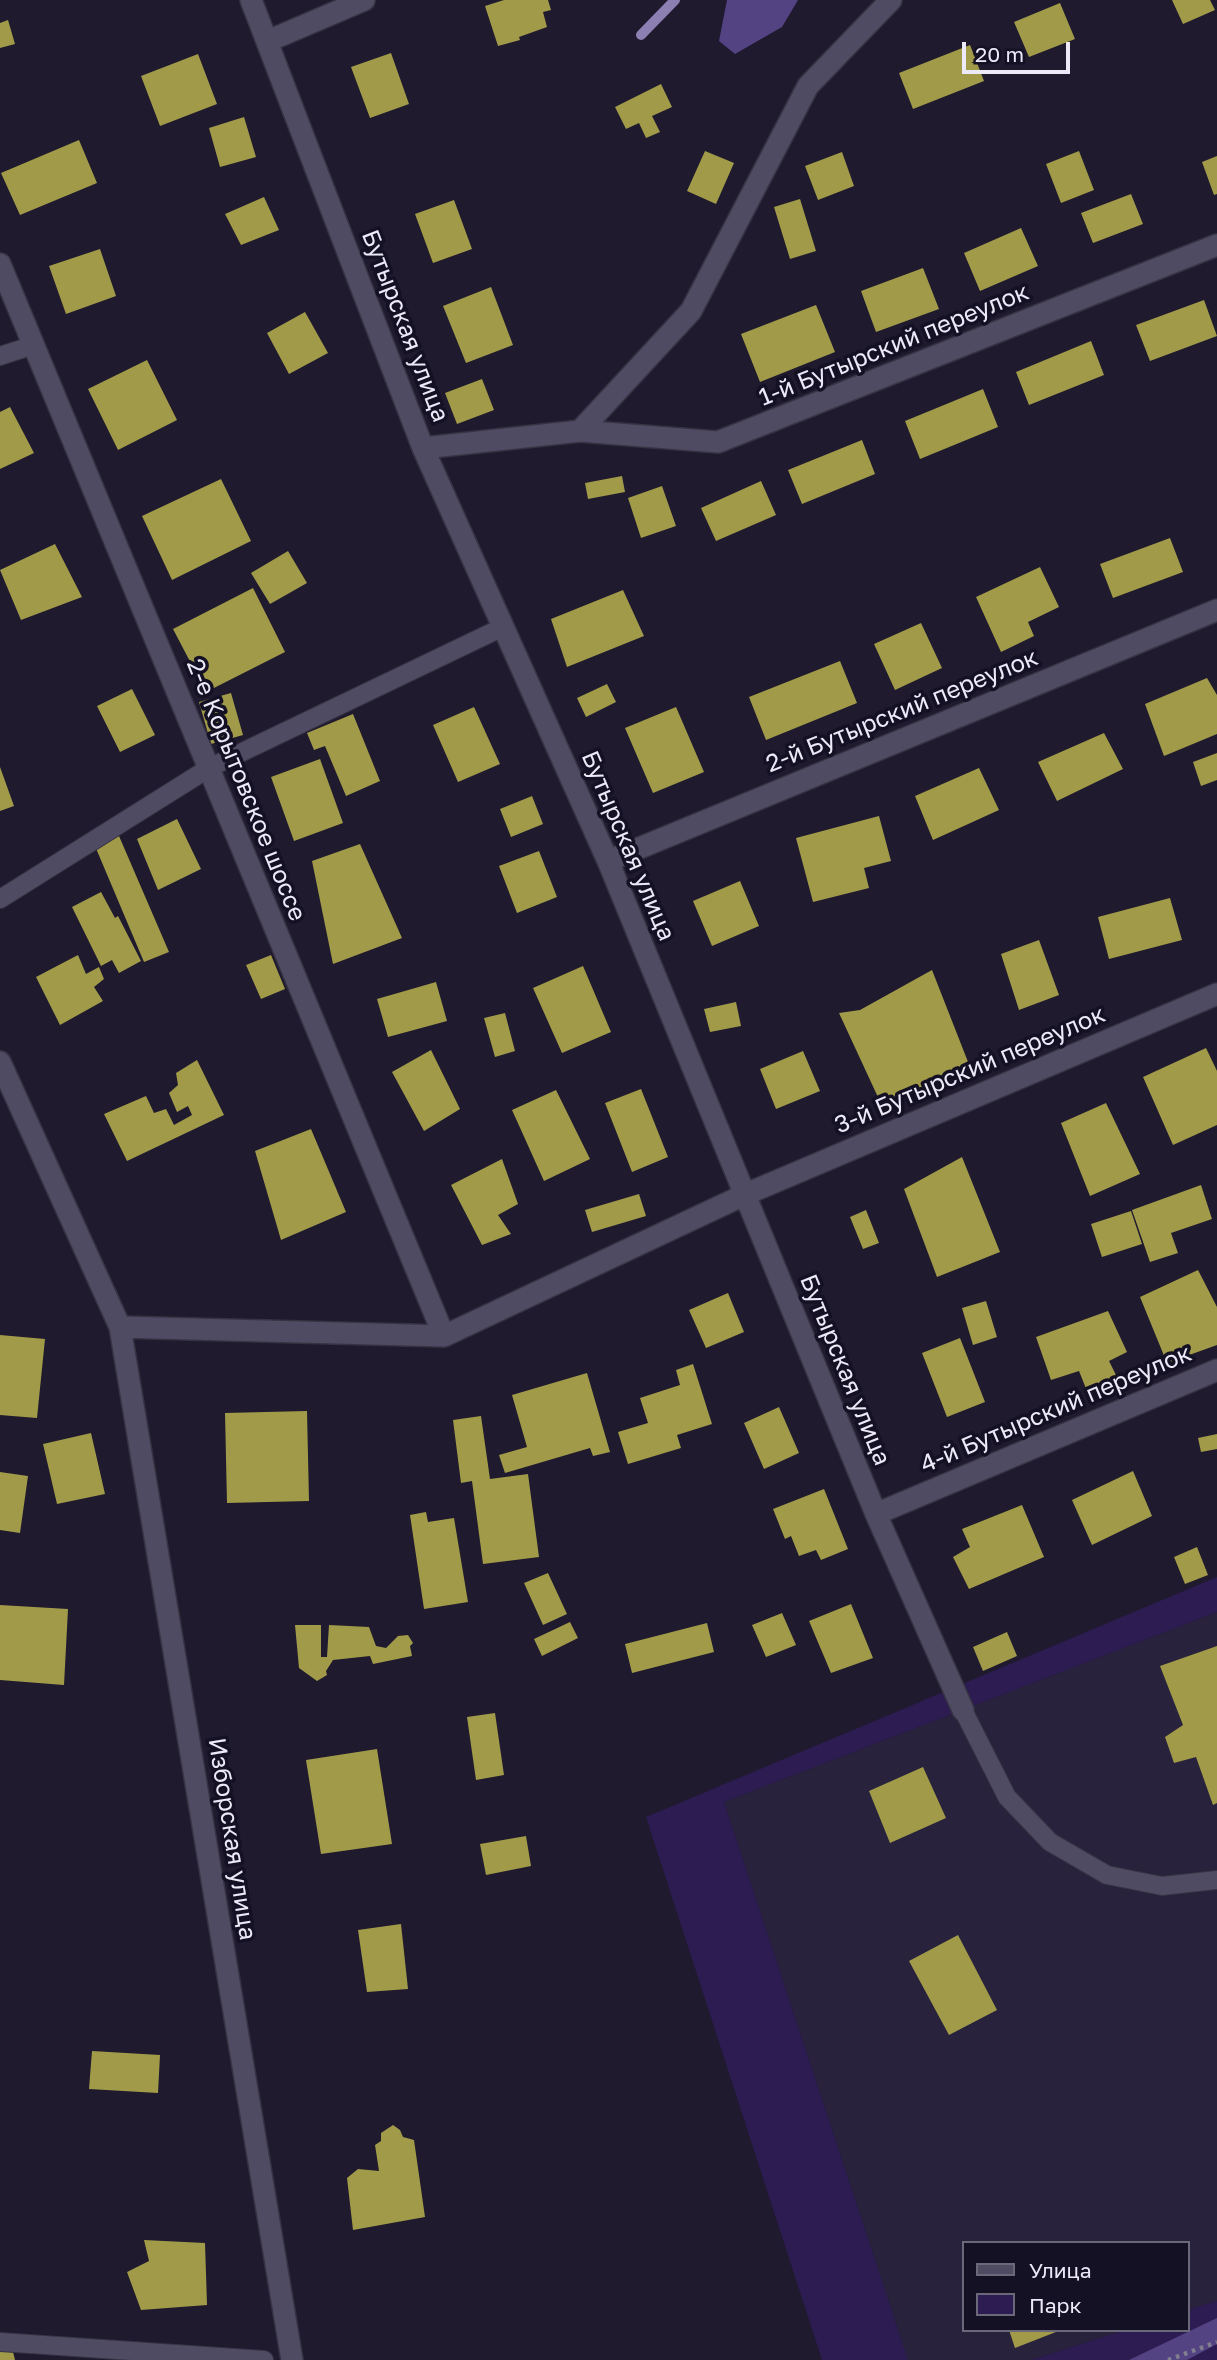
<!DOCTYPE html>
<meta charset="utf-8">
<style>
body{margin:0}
#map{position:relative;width:1217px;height:2360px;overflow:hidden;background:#1f1a2e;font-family:"Golos Text",sans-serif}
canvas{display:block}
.legend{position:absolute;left:962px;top:2241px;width:228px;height:91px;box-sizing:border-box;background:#151124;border:2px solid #6b6879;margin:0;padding:9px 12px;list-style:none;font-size:21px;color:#eceaf8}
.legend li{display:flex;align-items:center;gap:14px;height:35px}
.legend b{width:35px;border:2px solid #6b6879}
.scale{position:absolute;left:962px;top:42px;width:108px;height:32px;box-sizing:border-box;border:4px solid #eceaf8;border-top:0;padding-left:9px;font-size:21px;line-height:24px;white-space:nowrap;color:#eceaf8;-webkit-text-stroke:5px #151124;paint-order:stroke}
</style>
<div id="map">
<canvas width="1217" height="2360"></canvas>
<ul class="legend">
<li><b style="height:9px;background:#4f4b62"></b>Улица</li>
<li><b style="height:19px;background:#2c1c51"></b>Парк</li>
</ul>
<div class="scale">20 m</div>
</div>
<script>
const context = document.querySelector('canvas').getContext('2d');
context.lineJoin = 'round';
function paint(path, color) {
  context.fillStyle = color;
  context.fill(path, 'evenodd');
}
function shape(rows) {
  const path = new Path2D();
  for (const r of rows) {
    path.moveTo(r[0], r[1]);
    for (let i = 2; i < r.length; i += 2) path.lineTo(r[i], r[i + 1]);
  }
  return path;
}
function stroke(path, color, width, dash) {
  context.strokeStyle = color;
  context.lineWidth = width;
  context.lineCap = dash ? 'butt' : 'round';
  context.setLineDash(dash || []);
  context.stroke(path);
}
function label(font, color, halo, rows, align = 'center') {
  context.font = font + ' "Golos Text",sans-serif';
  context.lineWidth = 7;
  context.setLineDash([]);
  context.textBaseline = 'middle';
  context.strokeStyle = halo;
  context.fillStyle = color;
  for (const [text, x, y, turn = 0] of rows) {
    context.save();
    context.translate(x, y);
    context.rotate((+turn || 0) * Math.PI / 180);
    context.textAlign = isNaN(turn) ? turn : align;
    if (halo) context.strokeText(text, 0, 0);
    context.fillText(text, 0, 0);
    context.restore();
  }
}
paint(shape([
 [1217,1612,1217,2301,1187,2310,1187,2243,963,2243,963,2330,1125,2330,1031,2360,908,2360,724,1802]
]), '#28223c');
paint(shape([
 [1217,1577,1217,1612,724,1802,908,2360,822,2360,646,1817],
 [1217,2301,1217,2360,1031,2360,1125,2330,1187,2330,1187,2310]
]), '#2c1c51');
paint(shape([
 [727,0,798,0,782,27,735,54,719,41],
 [1217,2318,1217,2344,1187,2360,1129,2360]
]), '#534383');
stroke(shape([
 [641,35,675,0]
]), '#8c80b3', 10);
paint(shape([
 [504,0,548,0,551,10,543,12,547,27,519,37,520,40,498,46,485,6],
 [1172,0,1210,0,1215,10,1183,24],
 [1060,3,1075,39,1029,57,1014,22],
 [8,20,15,44,0,48,0,23],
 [970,45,984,81,913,109,899,73],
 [391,53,409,104,370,118,351,67],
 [198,54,217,104,160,126,141,76],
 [661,84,672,107,652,116,660,132,646,138,639,123,626,129,615,107],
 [244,117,256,157,220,167,209,128],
 [79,140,97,183,20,215,1,173],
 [705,151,734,163,716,204,687,191],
 [1079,151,1094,190,1061,203,1046,164],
 [842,152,854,186,818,200,805,166],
 [1217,156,1217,194,1214,195,1202,162],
 [1131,194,1143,224,1093,243,1081,213],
 [264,197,279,230,241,245,225,214],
 [800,199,816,251,790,259,774,207],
 [454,200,472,249,433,263,415,214],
 [1021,228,1038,266,980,291,964,253],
 [100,249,116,296,66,314,49,266],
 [923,268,939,309,876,332,861,291],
 [491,287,513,345,466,363,443,306],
 [1204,300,1217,336,1150,361,1136,325],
 [816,305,835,352,760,382,741,334],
 [305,312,328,353,289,374,267,333],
 [1091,341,1104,375,1029,405,1016,372],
 [147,360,177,420,118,450,88,389],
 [482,379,494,410,457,424,445,393],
 [983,389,998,427,920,459,905,421],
 [10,407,34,453,0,469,0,412],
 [862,440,875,474,802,504,788,470],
 [622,476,625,492,588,499,585,483],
 [221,479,251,541,172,580,142,516],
 [761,481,776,515,716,541,701,508],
 [662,486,676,526,641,538,628,498],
 [1170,538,1183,572,1113,598,1100,564],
 [55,544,82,597,21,620,0,570],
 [288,551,307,583,270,604,251,573],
 [1040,567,1059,607,1028,622,1034,636,1001,652,976,597],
 [253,588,285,652,206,692,173,629],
 [623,590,644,636,567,667,551,619],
 [921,623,942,668,895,690,874,644],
 [840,661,857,703,766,740,749,697],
 [1207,678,1217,695,1217,734,1164,756,1145,704],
 [607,684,616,702,586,717,577,698],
 [132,689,155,735,120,752,97,706],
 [231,693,243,735,211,744,199,702],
 [474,707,500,764,458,782,433,725],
 [676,707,704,772,653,793,625,728],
 [353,714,380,781,346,796,325,746,314,750,307,733],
 [1104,733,1123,769,1057,801,1038,762],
 [1217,753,1217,780,1201,786,1193,762],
 [320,759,343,823,294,841,271,777],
 [0,767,14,806,0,811],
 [979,768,999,810,933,840,915,796],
 [532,796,543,824,511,837,500,809],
 [879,816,891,861,864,868,869,888,813,902,796,838],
 [177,819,201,869,158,890,137,839],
 [119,836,169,952,144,962,95,846],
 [360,844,402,938,333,964,312,861],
 [539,851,557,897,517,913,499,866],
 [740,881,759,926,712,946,693,901],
 [101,892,115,918,118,916,141,961,119,973,112,960,101,966,72,907],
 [1170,898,1182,940,1109,959,1098,917],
 [1039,940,1059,995,1019,1010,1001,954],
 [78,955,86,974,99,967,104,979,94,987,103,1001,60,1025,36,977],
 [271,955,285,989,261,999,246,965],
 [583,966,611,1032,562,1053,533,988],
 [932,970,970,1067,883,1108,839,1013,860,1010],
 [436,982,447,1021,388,1037,377,999],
 [736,1002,741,1026,710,1032,704,1009],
 [505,1013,515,1051,495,1057,484,1018],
 [1206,1048,1217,1071,1217,1125,1173,1145,1143,1077],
 [431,1050,460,1109,424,1131,392,1072],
 [803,1051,820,1091,776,1109,760,1069],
 [197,1060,224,1115,127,1161,104,1114,146,1096,154,1113,166,1109,174,1125,192,1115,188,1106,177,1112,169,1093,178,1085,176,1073],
 [641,1089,668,1157,632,1172,605,1103],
 [556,1090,590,1159,544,1181,512,1110],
 [1106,1103,1140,1174,1090,1196,1061,1123],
 [311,1129,346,1212,281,1240,255,1151],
 [962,1157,1000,1252,937,1277,904,1189],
 [502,1159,518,1204,498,1215,511,1234,482,1245,451,1185],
 [1201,1185,1212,1219,1171,1233,1178,1253,1150,1262,1132,1210],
 [639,1194,646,1216,592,1232,585,1210],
 [866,1210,879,1243,863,1249,850,1217],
 [1131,1211,1142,1244,1102,1257,1091,1224],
 [1198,1270,1217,1307,1217,1345,1167,1363,1140,1297],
 [728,1293,744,1332,706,1348,689,1310],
 [986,1301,997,1337,973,1345,962,1308],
 [1108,1311,1127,1352,1109,1361,1118,1379,1087,1391,1079,1371,1051,1380,1036,1337],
 [0,1335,45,1339,37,1418,0,1415],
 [960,1338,985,1402,947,1417,922,1353],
 [693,1364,712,1424,677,1435,681,1448,628,1464,618,1432,648,1423,640,1398,680,1385,676,1370],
 [587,1373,610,1452,593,1456,590,1448,505,1473,499,1455,527,1447,512,1395],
 [779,1407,799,1453,764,1469,744,1423],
 [307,1411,309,1501,227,1503,225,1413],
 [481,1416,490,1479,528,1474,539,1557,483,1564,472,1481,461,1483,453,1420],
 [91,1433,105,1494,57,1504,43,1444],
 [1217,1434,1217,1449,1201,1452,1198,1438],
 [1133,1471,1152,1516,1092,1545,1072,1500],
 [0,1472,28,1476,20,1533,0,1530],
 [824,1489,848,1549,821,1560,816,1550,799,1556,791,1536,785,1539,773,1509],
 [1022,1505,1044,1557,969,1589,953,1557,970,1547,962,1529],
 [426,1512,428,1522,454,1518,468,1602,424,1609,410,1515],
 [1197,1547,1208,1575,1185,1584,1174,1557],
 [548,1573,567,1614,543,1625,524,1583],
 [851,1604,873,1658,831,1673,809,1621],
 [0,1605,68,1609,64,1685,0,1680],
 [782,1613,796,1645,766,1657,752,1625],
 [570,1622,578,1638,542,1656,534,1639],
 [707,1623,714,1652,632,1673,625,1644],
 [295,1625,321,1625,321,1657,327,1657,329,1625,369,1627,376,1646,386,1648,398,1636,408,1635,413,1643,410,1646,412,1656,373,1664,370,1656,333,1660,326,1671,327,1675,317,1681,299,1668],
 [1007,1632,1017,1656,983,1671,973,1647],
 [1217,1646,1217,1803,1213,1805,1196,1757,1174,1763,1165,1737,1183,1725,1160,1666],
 [495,1713,504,1775,476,1780,467,1717],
 [377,1749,392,1844,321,1854,306,1760],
 [923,1767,946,1818,890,1843,869,1791],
 [526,1836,531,1866,486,1875,480,1844],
 [401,1924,408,1989,367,1992,358,1930],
 [958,1935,997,2010,949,2035,909,1961],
 [92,2051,160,2055,158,2093,89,2089],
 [393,2125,400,2130,403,2137,414,2140,425,2217,353,2230,347,2178,358,2169,379,2171,375,2145,381,2141,381,2133],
 [144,2240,205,2243,207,2305,141,2310,127,2272,149,2261],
 [1009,2330,1061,2330,1015,2348],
 [0,2343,11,2344,15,2360,0,2360]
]), '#a19b49');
const lane = shape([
 [0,356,34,345],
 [0,899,209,768,503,627],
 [963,1710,1007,1797,1050,1842,1107,1875,1162,1886,1217,1880],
 [0,2342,264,2360]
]);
const street = shape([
 [251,0,423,448,608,861,876,1514,963,1710],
 [268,41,364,0],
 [0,264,444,1336],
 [580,431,691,311,808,86,891,0],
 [423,448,580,431,718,442,1217,245],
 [608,861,1217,610],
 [0,1062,120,1327,292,2360],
 [120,1327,444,1336,744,1195,1217,994],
 [876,1514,1217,1370]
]);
stroke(lane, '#363343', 20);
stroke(street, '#363343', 24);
stroke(shape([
 [1168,2360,1217,2342]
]), '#817e8f', 4.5, [3.5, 5]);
stroke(lane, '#4f4b62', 18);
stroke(street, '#4f4b62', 21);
label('24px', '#eceaf8', '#151124', [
 ["Бутырская улица",405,326,69],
 ["1-й Бутырский переулок",894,345,-22],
 ["2-й Бутырский переулок",902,711,-22],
 ["2-е Корытовское шоссе",246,790,68],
 ["Бутырская улица",628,846,67],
 ["3-й Бутырский переулок",970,1070,-23],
 ["Бутырская улица",845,1370,68],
 ["4-й Бутырский переулок",1056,1409,-23],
 ["Изборская улица",232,1839,81]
]);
</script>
